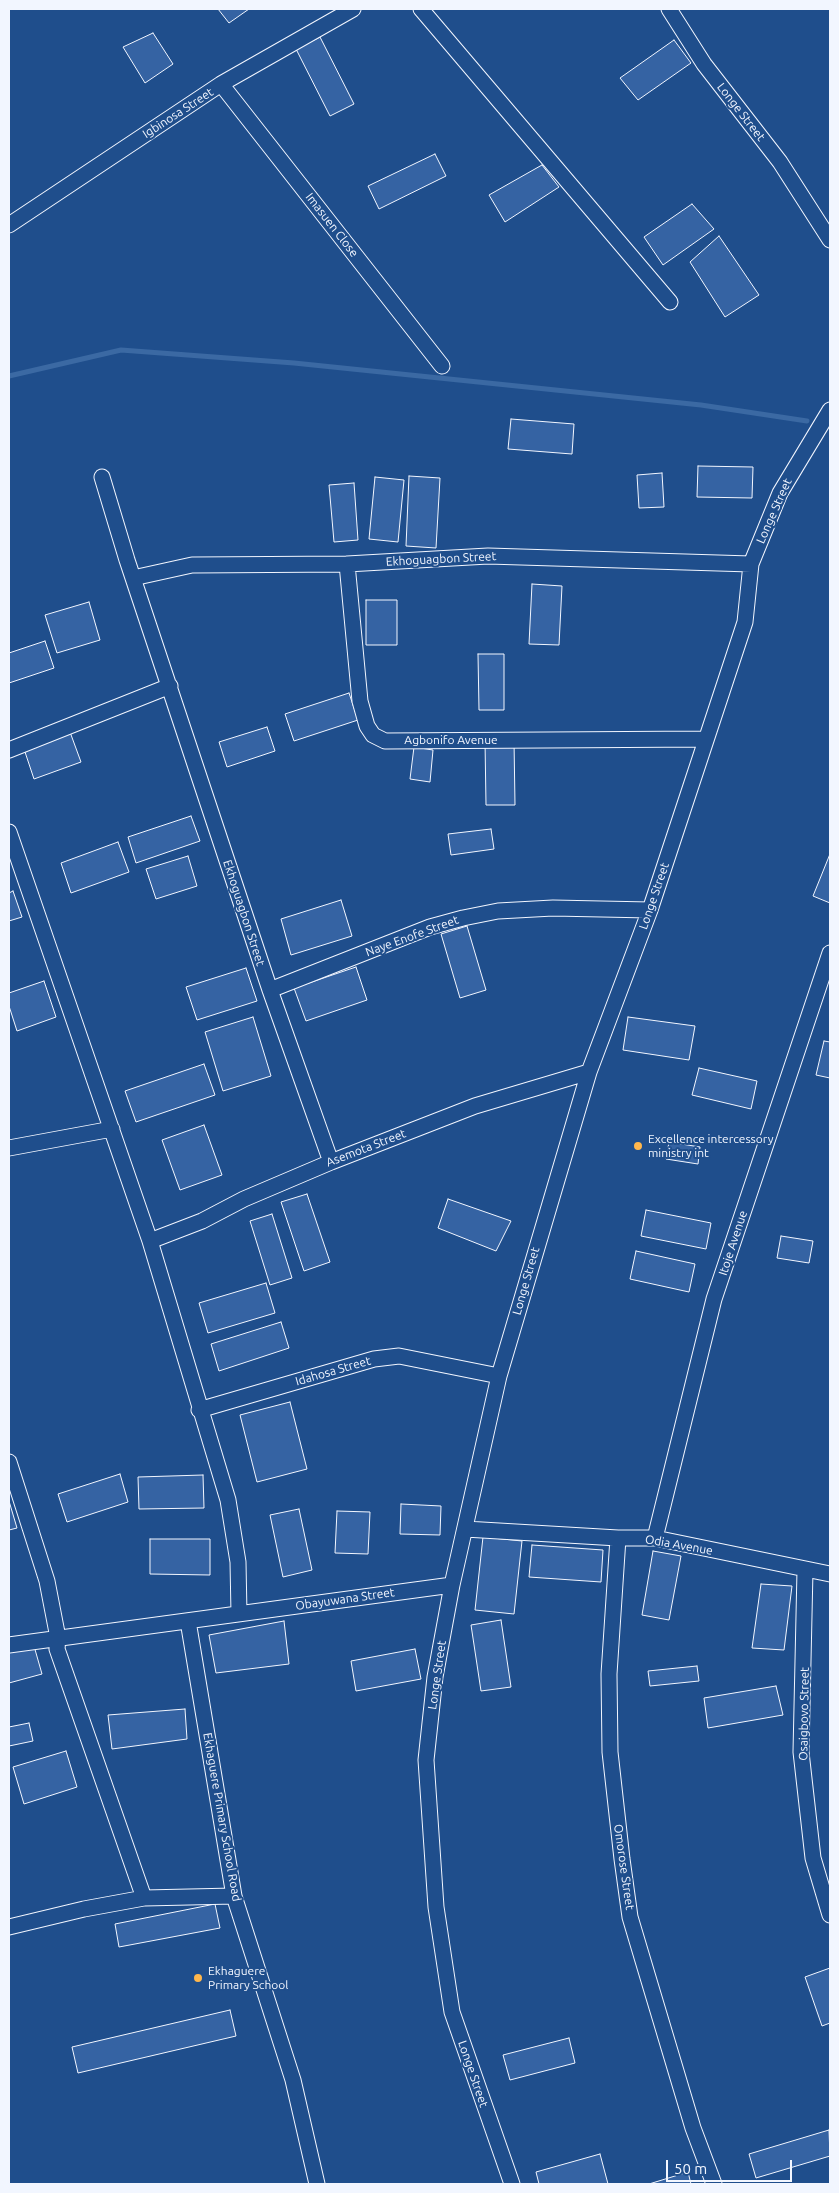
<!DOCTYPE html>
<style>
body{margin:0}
#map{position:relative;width:839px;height:2193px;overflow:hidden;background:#1f4e8c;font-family:Ubuntu,sans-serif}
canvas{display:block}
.frame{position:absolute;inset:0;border:10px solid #f2f6ff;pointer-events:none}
.scale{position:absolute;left:666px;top:2160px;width:126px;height:22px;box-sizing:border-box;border:2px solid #f2f6ff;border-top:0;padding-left:6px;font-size:15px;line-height:18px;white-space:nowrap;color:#f2f6ff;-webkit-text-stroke:4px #1f4e8c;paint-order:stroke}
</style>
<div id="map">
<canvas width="839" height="2193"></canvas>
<div class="frame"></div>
<div class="scale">50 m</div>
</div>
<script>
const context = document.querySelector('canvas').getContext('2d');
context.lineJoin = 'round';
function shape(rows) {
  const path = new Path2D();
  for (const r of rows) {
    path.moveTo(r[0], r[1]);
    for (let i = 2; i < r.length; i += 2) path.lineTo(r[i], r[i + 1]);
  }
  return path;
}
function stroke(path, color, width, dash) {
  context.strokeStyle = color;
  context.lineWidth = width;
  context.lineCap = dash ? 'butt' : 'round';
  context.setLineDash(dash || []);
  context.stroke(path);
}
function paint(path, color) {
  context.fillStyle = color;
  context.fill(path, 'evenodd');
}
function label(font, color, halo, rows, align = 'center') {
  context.font = font + ' Ubuntu,sans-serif';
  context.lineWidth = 4;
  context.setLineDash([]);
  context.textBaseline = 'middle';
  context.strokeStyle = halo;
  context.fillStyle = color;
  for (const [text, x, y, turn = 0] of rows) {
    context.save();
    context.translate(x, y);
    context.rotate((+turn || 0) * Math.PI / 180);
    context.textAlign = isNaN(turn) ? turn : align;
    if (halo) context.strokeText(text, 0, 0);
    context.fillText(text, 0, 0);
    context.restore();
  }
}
stroke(shape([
 [9,376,121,350,294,363,701,405,807,421]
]), '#3b69a3', 5);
const building = shape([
 [218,9,249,9,229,23,218,9],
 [153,33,173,64,145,83,123,47,153,33],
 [320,37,354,104,330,116,296,49,320,37],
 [674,40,691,63,638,100,620,78,674,40],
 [435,154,446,176,379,209,368,186,435,154],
 [542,165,559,187,505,222,489,195,542,165],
 [692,204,714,229,663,265,644,237,692,204],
 [719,236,759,295,725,317,690,262,719,236],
 [511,419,574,424,572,454,508,449,511,419],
 [698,466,753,467,752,498,697,497,698,466],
 [662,473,664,507,639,508,637,475,662,473],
 [409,476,440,478,436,548,406,546,409,476],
 [375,477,404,480,398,542,369,539,375,477],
 [354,483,358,540,334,542,329,485,354,483],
 [532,584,562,586,559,645,529,644,532,584],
 [366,600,397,600,397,645,366,645,366,600],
 [89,602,100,640,57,653,45,615,89,602],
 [45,641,54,668,9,683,9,653,45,641],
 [478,654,504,654,504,710,479,710,478,654],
 [349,693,358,720,294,741,285,714,349,693],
 [267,727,275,751,227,767,219,742,267,727],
 [70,732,81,762,34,779,24,749,70,732],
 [514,740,515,805,486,805,485,741,514,740],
 [414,747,433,750,430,782,410,779,414,747],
 [191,816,200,841,136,863,128,837,191,816],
 [491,829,494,849,451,855,448,834,491,829],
 [118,842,129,872,71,893,61,863,118,842],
 [830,854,830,903,813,896,830,854],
 [188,856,197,886,156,899,146,869,188,856],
 [13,891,22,917,9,921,9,893,13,891],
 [341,900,352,936,291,955,281,919,341,900],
 [467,926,486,990,460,998,441,934,467,926],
 [356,967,367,1000,306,1021,294,988,356,967],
 [246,968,257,1001,197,1020,186,987,246,968],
 [44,981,56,1017,17,1031,9,1006,9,993,44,981],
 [253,1017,271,1076,223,1091,205,1032,253,1017],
 [628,1017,695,1026,689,1060,623,1050,628,1017],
 [824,1041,830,1042,830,1078,816,1075,824,1041],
 [204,1064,215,1095,136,1122,125,1091,204,1064],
 [699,1068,757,1081,751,1109,692,1095,699,1068],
 [204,1125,222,1175,180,1190,162,1140,204,1125],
 [669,1142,700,1147,698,1164,666,1159,669,1142],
 [307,1194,330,1262,304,1271,281,1202,307,1194],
 [448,1199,511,1221,496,1251,438,1228,448,1199],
 [646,1210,711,1223,706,1249,641,1236,646,1210],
 [272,1214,292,1278,270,1285,250,1221,272,1214],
 [781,1236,813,1241,809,1263,777,1258,781,1236],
 [636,1251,695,1264,689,1292,630,1279,636,1251],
 [266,1283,275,1313,208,1333,199,1303,266,1283],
 [281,1322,289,1348,219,1371,211,1344,281,1322],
 [290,1402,307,1469,257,1482,240,1415,290,1402],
 [120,1474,128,1502,67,1522,58,1494,120,1474],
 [203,1475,204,1508,139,1509,138,1477,203,1475],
 [9,1501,17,1528,9,1530,9,1501],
 [401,1504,441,1506,440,1535,400,1534,401,1504],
 [299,1509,312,1570,283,1577,270,1515,299,1509],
 [337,1511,370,1512,368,1554,335,1553,337,1511],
 [483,1537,522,1541,514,1614,475,1610,483,1537],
 [150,1539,210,1539,210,1575,150,1574,150,1539],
 [532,1545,603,1550,601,1582,529,1577,532,1545],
 [653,1551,681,1556,669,1620,642,1615,653,1551],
 [761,1584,792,1586,784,1650,752,1648,761,1584],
 [501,1620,511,1687,481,1691,471,1625,501,1620],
 [284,1621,289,1664,216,1673,209,1635,284,1621],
 [32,1639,42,1674,9,1683,9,1646,32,1639],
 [415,1649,421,1679,356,1691,351,1661,415,1649],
 [697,1666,699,1681,650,1686,648,1671,697,1666],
 [776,1686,783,1715,708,1728,704,1698,776,1686],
 [185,1709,187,1739,112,1749,108,1715,185,1709],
 [29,1723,33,1741,9,1746,9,1727,29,1723],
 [66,1751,77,1787,24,1804,13,1767,66,1751],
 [215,1904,220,1928,119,1947,115,1924,215,1904],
 [830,1968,830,2023,822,2026,805,1977,830,1968],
 [230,2010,236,2036,78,2073,72,2047,230,2010],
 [569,2038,575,2063,510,2080,503,2055,569,2038],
 [829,2130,830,2156,756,2178,749,2154,829,2130],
 [600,2154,608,2184,539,2184,536,2172,600,2154],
 [688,2172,691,2184,649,2184,688,2172]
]);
paint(building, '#3563a3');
stroke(building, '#f2f6ff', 1);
const minor = shape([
 [421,9,670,302],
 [669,9,704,64,780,162,830,240],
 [221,84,442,366],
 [9,225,221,84,353,9],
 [102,477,127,560,270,990,331,1162],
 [347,564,360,701,367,726,373,735,385,741,705,739],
 [133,578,192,565,347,564,488,556,751,564],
 [9,750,170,686],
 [9,832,150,1241,228,1500,238,1562,239,1614],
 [270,990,430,927,463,918,498,911,553,908,650,910],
 [9,1148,112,1129],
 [150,1241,202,1221,244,1199,331,1162,475,1106,589,1072],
 [199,1410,374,1359,399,1356,499,1376],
 [9,1462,47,1581,58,1638,57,1649,144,1898],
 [465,1529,618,1538,655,1538,830,1574],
 [618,1538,609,1674,610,1752,622,1859,630,1917,644,1964,693,2128,714,2184],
 [655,1538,714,1299,830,953],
 [805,1570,801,1752,813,1858,830,1915],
 [188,1621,234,1896,293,2080,317,2184],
 [9,1645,452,1585],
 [9,1927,84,1909,144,1898,234,1896],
 [512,2184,452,2012,436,1907,426,1760,435,1677,452,1585,499,1376,589,1072,650,910,745,622,751,564,780,493,830,410]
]);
stroke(minor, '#f2f6ff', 17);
stroke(minor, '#1f4e8c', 15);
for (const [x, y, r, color] of [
 [638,1146,5,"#ffb74d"],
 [198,1978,5,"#ffb74d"]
]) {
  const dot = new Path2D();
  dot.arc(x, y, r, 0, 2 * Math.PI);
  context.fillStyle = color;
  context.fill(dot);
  stroke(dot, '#1f4e8c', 2);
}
label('12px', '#f2f6ff', '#1f4e8c', [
 ["Longe Street",741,112,52],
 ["Igbinosa Street",178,113,-33],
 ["Imasuen Close",332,225,52],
 ["Longe Street",774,511,-66],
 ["Ekhoguagbon Street",441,559,-3],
 ["Agbonifo Avenue",451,740],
 ["Longe Street",654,896,-71],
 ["Ekhoguagbon Street",244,913,72],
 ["Naye Enofe Street",412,936,-20],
 ["Asemota Street",366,1148,-21],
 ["Itoje Avenue",733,1243,-72],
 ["Longe Street",526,1281,-74],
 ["Idahosa Street",333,1371,-16],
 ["Odia Avenue",679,1545,10],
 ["Obayuwana Street",345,1599,-8],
 ["Longe Street",437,1675,-82],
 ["Osaigbovo Street",804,1714,-89],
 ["Ekhaguere Primary School Road",222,1817,80],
 ["Omorose Street",624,1867,82],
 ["Longe Street",473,2074,71]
]);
label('12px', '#f2f6ff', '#1f4e8c', [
 ["Excellence intercessory",648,1139],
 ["ministry int",648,1153],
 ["Ekhaguere",208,1971],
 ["Primary School",208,1985]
], 'left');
</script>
